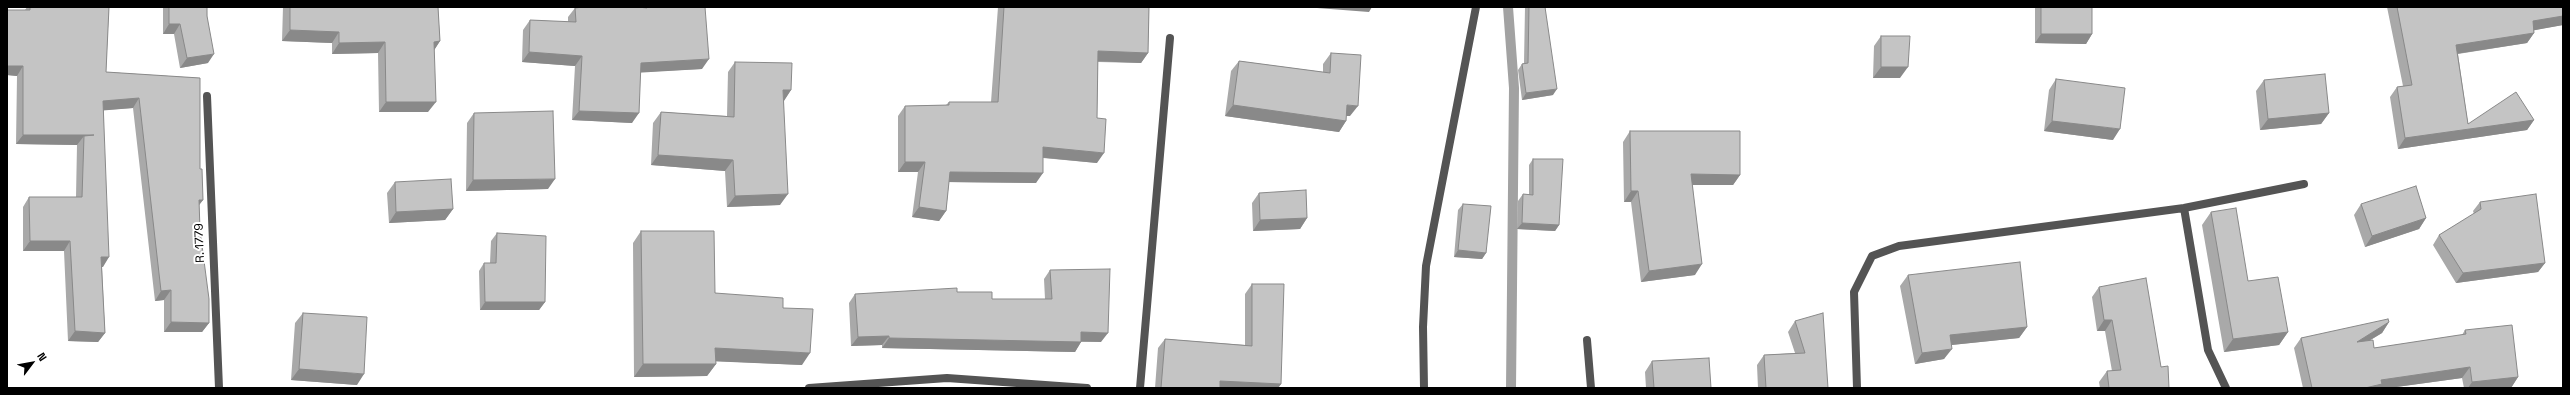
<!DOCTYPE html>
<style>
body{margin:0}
#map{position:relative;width:2570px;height:395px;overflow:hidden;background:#fff;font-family:"Space Grotesk",sans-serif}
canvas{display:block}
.frame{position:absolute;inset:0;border:8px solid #000;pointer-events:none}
.north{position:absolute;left:12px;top:343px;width:40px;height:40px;-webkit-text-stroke:3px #fff;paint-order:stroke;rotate:58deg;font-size:11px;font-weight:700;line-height:16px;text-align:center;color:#000}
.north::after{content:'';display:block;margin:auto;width:14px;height:18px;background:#000;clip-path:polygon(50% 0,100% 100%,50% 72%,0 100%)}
</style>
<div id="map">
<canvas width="2570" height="395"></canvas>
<div class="frame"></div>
<div class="north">N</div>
</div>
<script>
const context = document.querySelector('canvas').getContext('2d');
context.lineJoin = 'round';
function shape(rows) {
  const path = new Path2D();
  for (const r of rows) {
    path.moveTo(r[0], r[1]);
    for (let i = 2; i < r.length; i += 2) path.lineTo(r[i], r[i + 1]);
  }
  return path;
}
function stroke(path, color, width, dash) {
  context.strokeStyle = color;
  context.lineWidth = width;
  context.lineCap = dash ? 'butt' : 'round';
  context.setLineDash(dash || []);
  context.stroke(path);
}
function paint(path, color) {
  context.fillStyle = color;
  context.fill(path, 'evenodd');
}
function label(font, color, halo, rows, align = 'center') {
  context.font = font + ' "Space Grotesk",sans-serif';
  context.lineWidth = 4;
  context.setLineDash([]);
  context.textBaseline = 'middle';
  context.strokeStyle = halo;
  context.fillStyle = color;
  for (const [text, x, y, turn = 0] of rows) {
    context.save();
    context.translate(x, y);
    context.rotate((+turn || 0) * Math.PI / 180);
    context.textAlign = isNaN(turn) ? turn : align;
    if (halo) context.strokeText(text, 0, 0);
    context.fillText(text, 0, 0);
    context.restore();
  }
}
stroke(shape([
 [1508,7,1514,88,1511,388]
]), '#a2a2a2', 10);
stroke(shape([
 [207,96,219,388],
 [2184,208,2208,350,2226,388],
 [1587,340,1591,388],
 [809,388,947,378,1087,388],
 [1140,388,1170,38],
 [1424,388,1423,327,1426,266,1476,7],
 [1857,388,1854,292,1872,256,1899,246,2184,208,2304,184]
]), '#545454', 8);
paint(shape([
 [27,7,109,7,106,72,200,78,200,169,203,200,199,205,200,230,209,323,202,332,164,332,164,300,155,301,133,108,104,110,103,267,102,267,105,333,98,342,68,341,64,251,23,251,23,207,29,197,76,197,77,145,16,144,17,76,7,75,7,10,25,10],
 [163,7,207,7,208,63,180,68,174,34,163,34],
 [283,7,438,7,440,41,434,50,428,112,379,112,378,53,332,54,332,43,282,41],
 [583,7,705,7,702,69,641,72,632,123,572,120,575,66,522,62,523,30,530,20,568,22,568,17,575,8],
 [998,7,1149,7,1148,53,1141,63,1098,62,1097,118,1097,163,1043,158,1036,183,949,182,946,211,939,221,912,217,918,172,898,172,898,116,905,106,946,105,949,102,991,102],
 [1525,7,1545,7,1553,95,1522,100,1518,70,1522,64,1524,63],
 [2035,7,2092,7,2092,34,2086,44,2035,43],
 [2387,7,2563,7,2563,25,2534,30,2534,33,2527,43,2458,54,2468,124,2534,120,2527,130,2398,149,2390,97,2397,87,2403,86],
 [1881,36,1900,78,1873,78,1874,46],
 [1331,53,1350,116,1346,116,1346,121,1339,132,1225,116,1231,71,1239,61,1323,72,1323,64],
 [735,62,791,90,784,100,780,205,727,207,725,171,651,165,653,123,661,112,727,116,728,72],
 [2056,79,2113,140,2044,131,2049,90],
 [2264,80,2329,113,2321,124,2260,130,2256,91],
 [474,113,548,189,466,191,467,123],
 [1630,131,1740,175,1733,185,1693,185,1695,275,1641,282,1631,202,1624,202,1623,142],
 [1533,159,1559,225,1555,231,1517,229,1518,201,1523,194,1529,195,1529,165],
 [395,182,453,209,445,220,389,223,387,193],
 [1259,193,1307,218,1300,229,1253,231,1252,203],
 [2480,202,2545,263,2538,272,2456,283,2433,245,2439,235,2474,214,2473,211],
 [1463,204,1486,253,1482,259,1454,257,1458,210],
 [2361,204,2426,218,2419,229,2365,247,2354,215],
 [2211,212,2248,281,2288,332,2279,345,2224,352,2202,225],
 [641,231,715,293,783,308,802,365,716,361,716,364,707,376,634,377,633,243],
 [497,233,545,302,539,310,480,310,479,271,484,263,490,263,491,241],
 [1050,270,1101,342,1081,342,1075,352,882,348,882,345,851,346,849,303,855,294,957,292,992,299,1045,299,1044,279],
 [1908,275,2027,327,2019,338,1951,345,1944,359,1915,364,1900,286],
 [1252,284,1281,384,1278,388,1155,388,1158,348,1165,339,1245,345,1245,294],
 [2099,287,2161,367,2169,388,2100,388,2099,382,2107,371,2112,371,2105,331,2097,331,2092,297],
 [303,313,357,385,291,380,295,323],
 [1795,321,1828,388,1758,388,1757,365,1764,355,1795,353,1788,332],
 [2389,322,2382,333,2369,341,2374,348,2462,335,2465,330,2518,377,2511,388,2464,388,2462,378,2389,388,2303,388,2294,348,2301,338],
 [1652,361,1711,388,1646,388,1645,372]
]), '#a9a9a9');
paint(shape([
 [1318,7,1372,7,1369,12,1317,8],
 [2563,16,2563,25,2525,32,2533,21],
 [169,24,180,24,174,34,163,34],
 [290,30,339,32,332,43,282,41],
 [2534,33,2527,43,2449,55,2456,45],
 [2041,34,2092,34,2086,44,2035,43],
 [440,41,433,52,434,42],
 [385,42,378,53,332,54,339,43],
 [1098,51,1148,53,1141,63,1091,61],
 [529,52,582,56,575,66,522,62],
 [214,54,208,63,180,68,187,58],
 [709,59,702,69,634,73,641,63],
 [7,66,23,66,17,76,7,75],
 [1881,67,1908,67,1900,78,1873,78],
 [1557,89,1553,95,1522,100,1526,93],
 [783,90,791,90,784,101],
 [139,98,133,108,97,111,103,101],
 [386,102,436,102,428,112,379,112],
 [1233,105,1346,121,1339,132,1225,116],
 [1347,105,1358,106,1350,116,1340,116],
 [579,111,639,113,632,123,572,120],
 [2329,113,2321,124,2260,130,2268,119],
 [2534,120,2527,130,2398,149,2405,138],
 [2052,121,2120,129,2113,140,2044,131],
 [23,135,94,135,84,136,77,145,16,144],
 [1043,147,1104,153,1097,163,1036,157],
 [658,155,733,160,725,171,651,165],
 [905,162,925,162,918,172,898,172],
 [950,172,1043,173,1036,183,943,182],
 [1691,174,1740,175,1733,185,1684,185],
 [555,179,548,189,466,191,473,180],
 [1631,191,1638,191,1631,202,1624,202],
 [788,194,780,205,727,207,735,196],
 [199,200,203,200,196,209],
 [919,207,946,211,939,221,912,217],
 [453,209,445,220,389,223,396,212],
 [1307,218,1300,229,1253,231,1260,220],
 [2426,218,2419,229,2365,247,2372,236],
 [1522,223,1559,225,1555,231,1517,229],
 [30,241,70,241,64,251,23,251],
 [1458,250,1486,253,1482,259,1454,257],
 [101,257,109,257,103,267,95,267],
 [2545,263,2538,272,2456,283,2463,273],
 [1702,264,1695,275,1641,282,1649,271],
 [171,290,164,300,155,301,161,291],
 [485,302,545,302,539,310,480,310],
 [2104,320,2112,320,2105,331,2097,331],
 [171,322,209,323,202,332,164,332],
 [2389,322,2382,333,2350,352,2357,342],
 [2027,327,2019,338,1942,346,1950,335],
 [75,331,105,333,98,342,68,341],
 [1081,332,1108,333,1101,342,1074,341],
 [2288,332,2279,345,2224,352,2233,339],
 [889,336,882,345,851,346,858,337],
 [889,338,1081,342,1075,352,882,348],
 [715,348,810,353,802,365,707,361],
 [1952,349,1944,359,1915,364,1922,353],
 [643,364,716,364,707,376,634,377],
 [2470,367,2462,378,2389,388,2365,388,2381,380],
 [299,369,364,374,357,385,291,380],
 [2518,377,2511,388,2468,388,2472,382],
 [1220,381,1281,384,1278,388,1216,388]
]), '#898989');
const building = shape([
 [30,7,109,7,106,72,200,78,200,169,202,169,203,200,199,200,200,230,209,299,209,323,171,322,171,290,161,291,139,98,103,101,109,257,101,257,105,333,75,331,70,241,30,241,29,197,82,197,84,136,94,135,23,135,23,66,7,66,7,10,30,10,30,7],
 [169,7,207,7,207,16,214,54,187,58,180,24,169,24,169,7],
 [290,7,438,7,440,41,434,42,436,102,386,102,385,42,339,43,339,32,290,30,290,7],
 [583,7,638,7,647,8,647,7,705,7,709,59,641,63,639,113,579,111,582,56,529,52,530,20,576,22,575,8,583,7],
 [1004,7,1149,7,1148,53,1098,51,1097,118,1106,119,1104,153,1043,147,1043,173,950,172,946,211,919,207,925,162,905,162,905,106,949,105,949,102,998,102,1004,7],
 [1529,7,1545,7,1557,89,1526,93,1522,64,1528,63,1529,7],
 [2041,7,2092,7,2092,34,2041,34,2041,7],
 [2397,7,2563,7,2563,16,2533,21,2534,33,2456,45,2468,124,2516,92,2534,120,2405,138,2397,87,2412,85,2397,7],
 [1881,36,1910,36,1908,67,1881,67,1881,36],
 [1331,53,1361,55,1358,106,1347,105,1346,121,1233,105,1239,61,1330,73,1331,53],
 [735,62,792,63,791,90,783,90,788,194,735,196,733,160,658,155,661,112,734,117,735,62],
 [2325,74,2329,113,2268,119,2264,80,2325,74],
 [2056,79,2125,88,2120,129,2052,121,2056,79],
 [553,111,555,179,473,180,474,113,553,111],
 [1630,131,1740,131,1740,175,1691,174,1702,264,1649,271,1638,191,1631,191,1630,131],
 [1533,159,1563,159,1559,225,1522,223,1523,194,1533,195,1533,159],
 [451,179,453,209,396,212,395,182,451,179],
 [2416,186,2426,218,2372,236,2361,204,2416,186],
 [1306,190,1307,218,1260,220,1259,193,1306,190],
 [2536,194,2545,263,2463,273,2439,235,2481,209,2480,202,2536,194],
 [1463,204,1491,206,1486,253,1458,250,1463,204],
 [2236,208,2248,281,2278,277,2288,332,2233,339,2211,212,2236,208],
 [641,231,714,231,715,293,783,298,783,308,813,309,810,353,715,348,716,364,643,364,641,231],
 [497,233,546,236,545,302,485,302,484,263,496,263,497,233],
 [2020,262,2027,327,1950,335,1952,349,1922,353,1908,275,2020,262],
 [1110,269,1108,333,1081,332,1081,342,889,338,889,336,858,337,855,294,957,288,957,292,992,292,992,299,1052,299,1050,270,1110,269],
 [2146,278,2161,367,2168,366,2169,388,2109,388,2107,371,2121,370,2112,320,2104,320,2099,287,2146,278],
 [1252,284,1284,284,1281,384,1220,381,1220,388,1161,388,1165,339,1252,346,1252,284],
 [303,313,367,317,364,374,299,369,303,313],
 [1823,313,1828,388,1766,388,1764,355,1805,353,1795,321,1823,313],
 [2388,319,2389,322,2357,342,2373,340,2374,348,2466,334,2465,330,2512,325,2518,377,2472,382,2470,367,2381,380,2382,384,2365,388,2312,388,2301,338,2388,319],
 [1709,358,1711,388,1654,388,1652,361,1709,358]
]);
paint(building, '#c4c4c4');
stroke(building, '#898989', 1);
label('12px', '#000', '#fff', [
 ["R. 1779",200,243,-92]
]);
</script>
